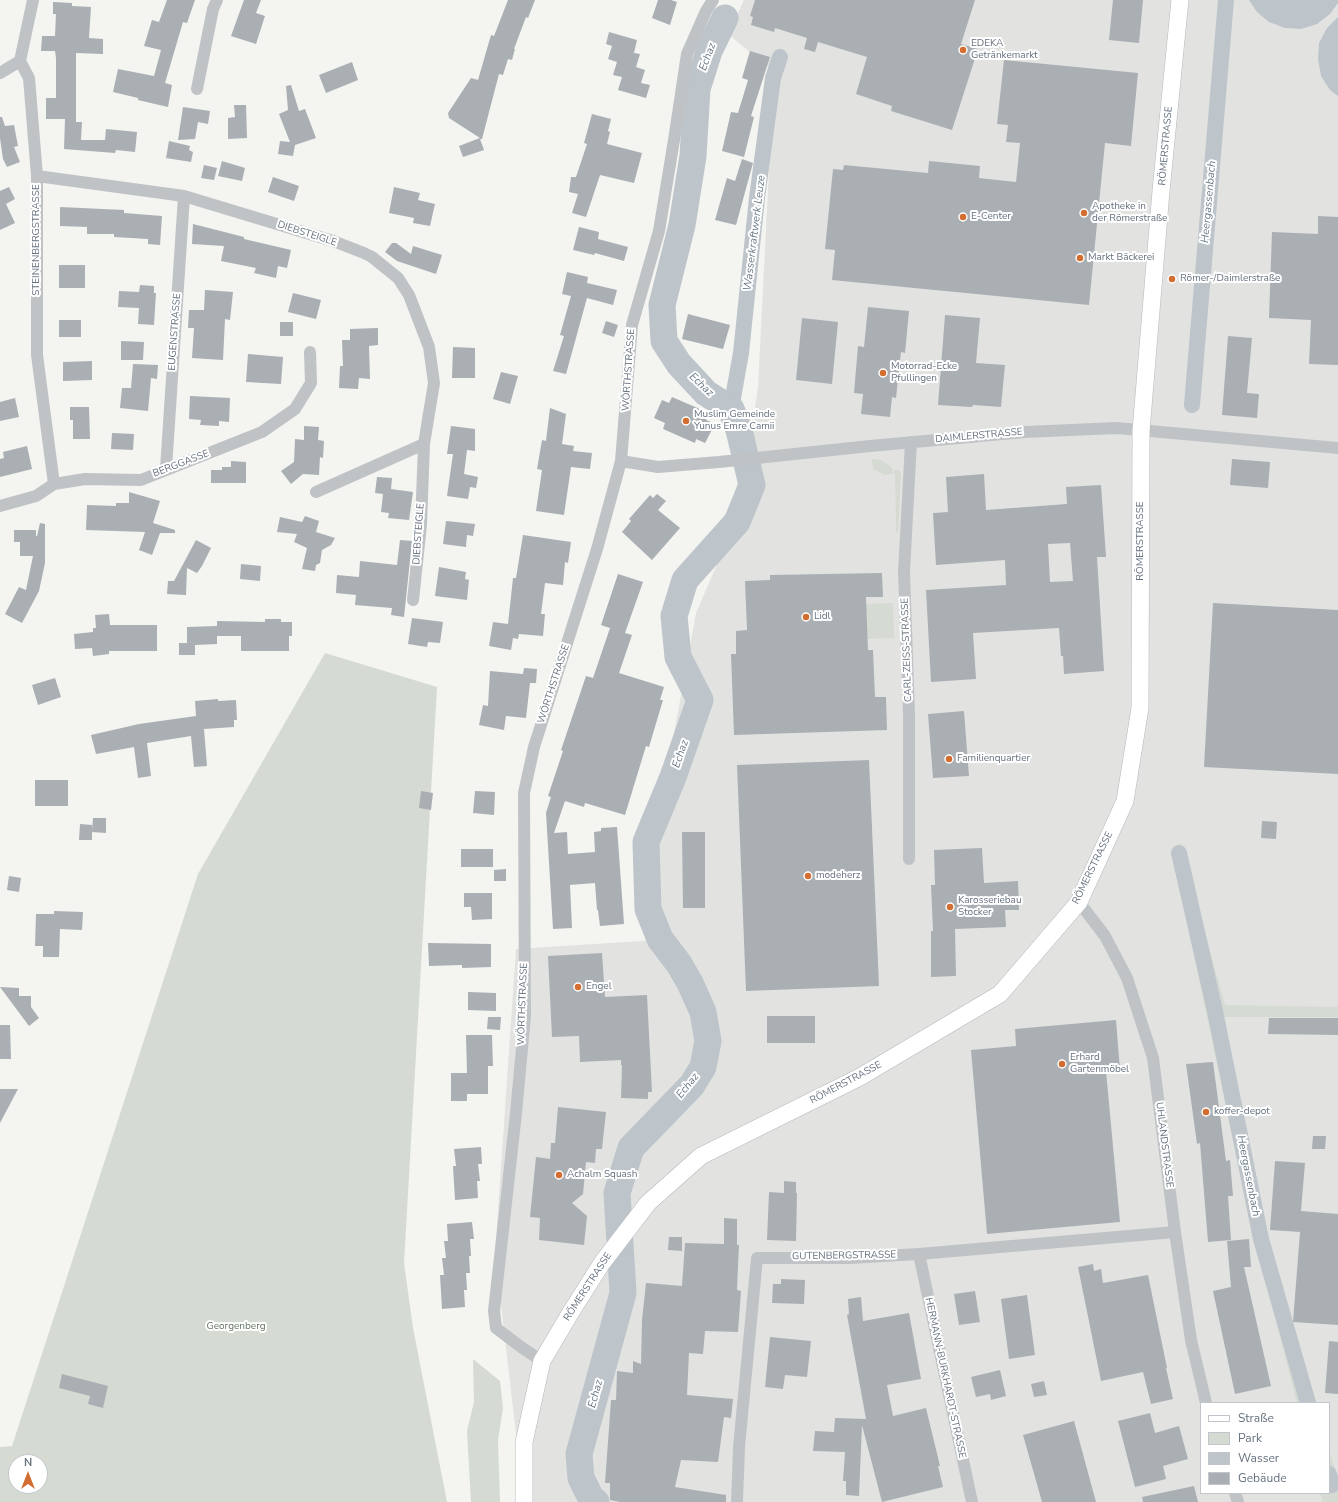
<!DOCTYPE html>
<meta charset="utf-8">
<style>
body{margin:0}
#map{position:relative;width:1338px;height:1502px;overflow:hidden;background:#f4f4f1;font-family:"Nunito Sans",sans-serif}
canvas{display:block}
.legend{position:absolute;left:1200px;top:1402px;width:130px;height:92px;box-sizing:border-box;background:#fff;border:1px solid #c2c6cc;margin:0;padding:5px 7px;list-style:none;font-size:12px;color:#66717f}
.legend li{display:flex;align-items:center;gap:8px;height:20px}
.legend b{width:20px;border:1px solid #c2c6cc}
.north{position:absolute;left:8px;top:1454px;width:40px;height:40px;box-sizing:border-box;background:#fff;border:1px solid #c2c6cc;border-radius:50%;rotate:0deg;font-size:11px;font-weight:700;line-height:16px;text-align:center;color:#66717f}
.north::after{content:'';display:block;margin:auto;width:14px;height:18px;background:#d36e32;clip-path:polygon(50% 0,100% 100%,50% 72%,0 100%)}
</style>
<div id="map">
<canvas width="1338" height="1502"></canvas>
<ul class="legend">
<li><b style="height:5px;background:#fff"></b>Straße</li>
<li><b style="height:11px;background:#d5dbd2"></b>Park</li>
<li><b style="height:11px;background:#bdc4ca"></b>Wasser</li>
<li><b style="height:11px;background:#aaafb4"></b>Gebäude</li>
</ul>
<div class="north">N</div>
</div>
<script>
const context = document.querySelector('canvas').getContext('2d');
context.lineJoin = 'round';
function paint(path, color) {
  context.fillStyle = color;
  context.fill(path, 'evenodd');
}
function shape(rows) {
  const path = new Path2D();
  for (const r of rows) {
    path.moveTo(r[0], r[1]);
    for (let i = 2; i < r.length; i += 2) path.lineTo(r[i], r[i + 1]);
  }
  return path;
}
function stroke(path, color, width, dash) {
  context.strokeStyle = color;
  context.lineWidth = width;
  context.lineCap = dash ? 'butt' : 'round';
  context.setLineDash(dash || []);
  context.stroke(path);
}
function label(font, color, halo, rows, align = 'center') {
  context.font = font + ' "Nunito Sans",sans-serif';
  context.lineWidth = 4;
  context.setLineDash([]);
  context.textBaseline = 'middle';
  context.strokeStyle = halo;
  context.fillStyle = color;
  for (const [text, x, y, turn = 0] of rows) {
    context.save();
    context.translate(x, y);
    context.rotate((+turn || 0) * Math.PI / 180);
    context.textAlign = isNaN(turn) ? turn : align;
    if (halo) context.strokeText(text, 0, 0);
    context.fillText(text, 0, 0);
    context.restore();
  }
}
paint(shape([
 [744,0,1338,0,1338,1502,524,1502,495,1254,516,949,657,940,651,860,696,613,740,511,758,387,769,169,778,75,728,34],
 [1201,1403,1329,1403,1329,1493,1201,1493]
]), '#e2e3e1');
paint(shape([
 [872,459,881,460,889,465,893,469,892,474,885,475,873,469],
 [895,470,899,470,901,474,898,532,896,532,896,526,895,474,893,473],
 [893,603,894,638,867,639,866,604],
 [325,653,437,687,404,1263,413,1328,447,1502,0,1502,0,1447,12,1446,198,874],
 [16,1462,40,1462,40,1486,16,1486],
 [1180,843,1225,1005,1338,1007,1338,1017,1224,1017,1265,1232,1315,1403,1297,1403,1250,1220,1172,851],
 [473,1359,500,1381,503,1408,498,1440,500,1502,471,1502,467,1431,474,1402],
 [1329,1449,1338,1480,1338,1502,1323,1502,1320,1493,1329,1493]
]), '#d5dbd2');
paint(shape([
 [1249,0,1338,0,1338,3,1330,14,1317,24,1301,29,1285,28,1269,22,1257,12],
 [1338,17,1338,96,1330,90,1321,76,1318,59,1319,43,1327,28]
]), '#bdc4ca');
stroke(shape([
 [1192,405,1226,0],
 [731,409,741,353,757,198,773,78,780,57],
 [1179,853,1215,1011,1261,1239,1308,1403],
 [1329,1474,1332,1485]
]), '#bdc4ca', 16);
stroke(shape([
 [596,1502,591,1498,581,1478,579,1454,623,1293,617,1193,631,1148,692,1085,703,1067,708,1041,703,1012,690,983,679,964,660,939,648,909,646,842,673,777,700,700,678,657,674,616,685,580,737,522,752,485,739,430,731,409,706,393,679,364,664,341,662,305,682,225,693,156,697,89,709,51,725,18]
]), '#bdc4ca', 27);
paint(shape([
 [167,0,195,0,187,23,183,22,165,83,172,85,168,107,138,100,138,98,113,92,118,69,154,76,161,50,144,46,152,20,159,22],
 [244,0,261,0,256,13,265,16,256,44,231,36],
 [508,0,535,0,528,18,526,17,514,49,515,49,512,60,508,59,503,75,499,74,482,139,480,139,484,150,463,157,459,146,480,138,449,118,448,113,471,78,478,80,491,35,494,36],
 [658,0,671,0,677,2,670,25,652,18],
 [755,0,975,0,961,44,978,49,952,130,891,111,892,106,856,94,867,57,818,42,815,52,804,49,807,38,775,28,774,32,751,25,753,17,750,16],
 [1113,0,1143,0,1139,43,1109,40],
 [53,2,72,3,72,6,91,7,89,38,103,39,103,54,76,53,76,122,82,122,81,140,105,140,106,129,137,132,135,152,116,150,115,153,64,149,65,119,46,119,46,98,56,98,56,58,55,51,41,51,42,36,55,36,56,14,53,14],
 [609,32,637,40,634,53,640,54,636,67,645,70,641,83,650,85,646,98,618,90,622,77,613,75,617,62,608,59,612,46,606,44],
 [750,51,770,57,751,116,754,117,744,157,722,151,731,112,738,113,748,80,742,78],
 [1004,60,1138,73,1131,146,1105,143,1089,305,832,280,835,250,825,249,833,169,843,170,844,165,928,173,929,161,980,166,979,178,1016,182,1020,143,1006,142,1008,125,997,124],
 [352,62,358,80,326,93,319,75],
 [291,85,299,111,305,109,316,138,295,145,293,156,278,154,280,141,290,142,279,114,288,110,286,86],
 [234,105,246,105,247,138,228,139,228,118,235,117],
 [183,107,210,111,208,124,198,122,195,139,178,140],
 [592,114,611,119,608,131,610,132,607,144,642,153,634,183,600,175,586,217,572,213,578,194,569,192,571,177,576,177,587,144,584,143],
 [0,117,2,117,5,126,14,125,18,146,14,147,20,162,7,167,3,159,0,138],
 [169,141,190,146,189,150,193,152,191,162,166,158],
 [742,159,753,163,736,225,715,220,727,178,735,181],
 [222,161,245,168,242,181,218,176],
 [204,165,217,168,214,180,201,178],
 [273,177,299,186,294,201,268,192],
 [9,187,15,199,6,204,15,223,0,230,0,191],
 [394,187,420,193,418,200,435,204,430,226,413,223,414,218,389,213],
 [60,207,124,210,124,213,162,216,160,245,148,244,148,239,114,237,114,234,87,234,87,227,60,226],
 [1318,216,1338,217,1338,365,1309,364,1311,320,1269,318,1272,232,1318,234],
 [193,224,244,237,244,239,291,250,287,268,278,266,276,278,254,273,256,268,221,261,224,246,192,244],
 [579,227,599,232,598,239,628,247,624,261,595,253,594,255,573,250],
 [392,243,396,243,411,254,413,246,442,255,436,274,397,261,385,252],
 [59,265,85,265,85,288,59,288],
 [567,272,588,277,587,283,617,290,613,305,587,298,566,374,553,371,564,336,560,335,571,296,562,294],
 [140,285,154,286,154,293,156,293,154,325,138,324,139,308,118,307,119,291,139,292],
 [205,290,233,292,230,320,225,319,223,360,192,358,194,328,188,328,189,310,204,310],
 [293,293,321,300,316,319,288,312],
 [868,307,909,311,905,353,901,352,896,398,892,397,890,417,861,414,863,394,854,393,858,346,864,347],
 [688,314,730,325,723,349,682,339],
 [945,315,980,318,976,363,1005,365,1001,407,973,405,972,407,938,405],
 [802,318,838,322,832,384,796,380],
 [59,320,81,320,81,337,59,337],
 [606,321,618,325,614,337,602,333],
 [280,322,293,322,293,336,280,336],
 [378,328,378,345,369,346,370,379,359,378,358,389,339,388,340,366,343,366,342,340,350,340,350,329],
 [1228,336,1252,338,1247,393,1259,394,1257,418,1222,415],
 [121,341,144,342,143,360,121,360],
 [453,347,475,348,475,378,452,378],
 [248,354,283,357,281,384,246,382],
 [92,361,92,380,63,381,63,362],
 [133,364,158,365,157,379,151,378,148,411,120,408,122,388,131,388],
 [501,372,518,376,510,404,493,399],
 [190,396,230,398,229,422,219,421,219,426,200,425,201,420,189,419],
 [672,397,709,413,706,420,715,424,705,443,696,439,695,443,663,429,665,423,654,418,662,400,669,403],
 [15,398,19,417,0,421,0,402],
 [70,407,89,407,90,439,73,439,73,420,70,420],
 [550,408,566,414,562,444,574,446,573,451,592,453,590,469,571,467,564,515,536,511,542,470,537,469,542,440,546,441],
 [304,426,319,427,318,440,324,441,323,458,320,457,319,475,303,474,291,484,281,471,294,462,295,439,304,440],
 [451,426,475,429,475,451,467,450,464,474,478,477,476,488,470,487,468,499,447,496,453,454,447,454],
 [112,433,134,434,133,450,111,449],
 [27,446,32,469,0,477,0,459,4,458,3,452],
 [1232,459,1270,462,1268,488,1230,485],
 [231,461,246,462,246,483,211,483,211,470,222,470,222,467,231,467],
 [984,474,986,510,1067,504,1066,487,1101,485,1106,557,1097,557,1104,671,1064,674,1063,656,1061,656,1059,628,973,633,976,679,931,682,926,590,1006,585,1005,560,936,565,933,513,948,512,946,477],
 [1070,543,1073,581,1050,582,1048,544],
 [377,477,392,478,391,489,413,492,409,520,388,518,389,513,381,512,383,494,375,493],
 [129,492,160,501,153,523,175,530,175,533,160,533,152,555,139,550,145,532,86,530,87,505,116,506,116,503,129,503],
 [657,494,666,501,658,510,680,528,652,560,622,532,631,521,629,519,650,495,653,498],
 [305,516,319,521,316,532,335,538,331,545,322,550,320,563,316,565,315,571,302,569,307,548,294,542,297,534,277,532,280,517,302,522],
 [446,521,475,524,473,536,467,535,466,547,443,544],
 [40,523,45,524,45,563,39,591,22,623,5,614,19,587,26,590,33,556,20,556,20,542,14,542,14,530,36,530,36,536,37,536],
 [523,535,571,542,568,563,565,562,563,585,545,583,541,614,545,614,543,636,519,634,518,639,513,638,511,650,489,646,493,622,508,624,513,578,516,578],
 [196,540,211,548,202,566,197,573,187,568,186,595,167,594,168,581,174,581],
 [400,540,412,541,404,617,391,615,392,608,355,605,356,595,336,593,337,575,359,577,360,561,397,565],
 [241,564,261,566,260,581,240,579],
 [439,567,466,572,465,579,469,580,467,600,435,596],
 [882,573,883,597,866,597,868,650,873,650,875,697,886,697,887,730,734,735,731,654,736,654,736,631,747,630,745,581,770,580,770,575],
 [618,574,643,582,625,633,632,635,619,673,664,687,660,700,663,700,649,747,646,746,625,815,585,803,584,807,565,801,554,833,567,832,568,854,595,852,594,832,601,831,601,828,617,827,624,924,600,926,598,910,597,910,595,883,570,885,572,928,553,929,546,813,551,797,548,796,563,751,561,750,586,676,593,678,610,628,601,625],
 [1213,603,1338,610,1338,774,1204,767],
 [109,614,110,625,157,625,157,651,109,651,109,654,93,656,92,648,75,649,74,634,93,632,93,628,96,628,95,615],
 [412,618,443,622,440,643,428,642,427,647,408,644],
 [265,619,281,619,281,622,292,622,292,636,289,636,289,651,241,651,241,636,217,636,217,644,195,645,195,655,179,655,179,643,187,643,187,627,217,626,217,630,217,621,265,622],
 [524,668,537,669,536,683,530,683,526,718,506,716,504,730,479,725,483,705,488,706,490,671,523,674],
 [55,678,61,697,38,705,32,685],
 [218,699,218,701,236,700,237,720,234,720,234,727,204,729,207,766,194,767,191,736,147,743,151,776,138,778,134,747,96,754,91,735,139,724,196,716,195,701],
 [964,711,969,776,933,778,928,714],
 [869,760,879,986,746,991,737,765],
 [35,780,68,780,68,806,35,806],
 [421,791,433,793,431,810,419,808],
 [475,791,495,792,494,815,473,813],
 [93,818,106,818,106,833,92,832,92,840,79,840,80,824,92,825,92,831],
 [1262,821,1277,822,1276,839,1261,838],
 [682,832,705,832,705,908,683,908],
 [982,848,984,883,1018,881,1019,910,1005,910,1006,927,955,929,956,976,931,977,931,931,933,931,931,885,935,885,934,850],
 [461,849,493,849,493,867,461,867],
 [506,869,506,881,494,881,494,870],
 [9,876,21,878,19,892,7,890],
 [464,893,492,893,492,919,472,920,471,907,464,907],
 [54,911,83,912,82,930,60,929,59,957,43,957,43,946,35,946,36,914,54,914],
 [428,943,491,944,491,967,462,968,462,965,429,966],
 [602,953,605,997,647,995,652,1092,648,1092,648,1099,621,1098,622,1065,621,1065,621,1060,580,1062,579,1036,552,1037,548,956],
 [0,987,19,988,19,996,31,996,31,1007,39,1018,29,1026],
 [468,992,496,993,496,1011,468,1010],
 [767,1016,815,1016,815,1043,767,1043],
 [488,1017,501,1017,500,1030,487,1029],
 [1269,1018,1338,1018,1338,1035,1268,1034],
 [1116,1020,1120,1070,1106,1071,1120,1222,987,1234,971,1050,1016,1046,1015,1029],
 [0,1025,10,1025,11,1059,0,1059],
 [466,1035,492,1035,493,1066,488,1066,488,1094,467,1094,467,1101,451,1101,451,1073,467,1073],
 [1213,1062,1226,1161,1230,1160,1233,1196,1228,1196,1231,1240,1208,1242,1200,1143,1197,1144,1186,1064],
 [0,1089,18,1089,0,1123],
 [558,1107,606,1112,602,1149,596,1149,595,1163,586,1162,583,1194,572,1203,587,1216,584,1245,539,1240,540,1218,530,1217,536,1157,550,1159,551,1143,555,1143],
 [1313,1136,1326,1136,1325,1149,1312,1149],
 [481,1147,482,1164,478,1164,480,1181,477,1181,478,1198,455,1200,453,1166,456,1166,454,1149],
 [1275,1161,1305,1163,1301,1211,1338,1214,1338,1325,1293,1322,1300,1232,1270,1230],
 [784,1181,796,1182,796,1193,797,1193,796,1241,767,1240,769,1192,784,1193],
 [724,1218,737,1219,737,1245,739,1245,737,1290,741,1291,738,1332,705,1331,703,1354,689,1353,687,1395,733,1399,731,1418,724,1417,718,1462,681,1460,675,1487,726,1495,726,1502,620,1502,610,1500,610,1483,605,1483,611,1400,616,1400,617,1371,633,1373,633,1361,641,1364,642,1320,646,1283,682,1286,685,1243,724,1244],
 [472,1222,474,1239,470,1239,471,1256,469,1256,470,1273,466,1273,467,1290,464,1290,465,1307,442,1309,440,1275,444,1275,442,1258,446,1258,444,1241,448,1241,447,1224],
 [669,1237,682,1237,682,1251,668,1250],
 [1249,1239,1251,1267,1244,1267,1271,1386,1235,1394,1213,1291,1231,1287,1227,1241],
 [1093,1264,1094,1271,1101,1269,1103,1283,1148,1275,1167,1368,1166,1368,1173,1399,1151,1404,1143,1372,1101,1381,1078,1267],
 [781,1279,805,1280,804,1304,772,1303,773,1284,781,1284],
 [975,1291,980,1322,959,1325,954,1294],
 [1027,1295,1035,1355,1009,1359,1001,1299],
 [861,1297,863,1321,909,1313,921,1379,887,1385,893,1416,926,1408,940,1466,938,1466,943,1487,882,1502,862,1425,859,1496,846,1495,846,1481,843,1481,845,1452,813,1451,815,1431,834,1432,835,1418,866,1419,847,1315,849,1314,848,1299],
 [770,1337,811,1341,807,1377,785,1375,783,1389,765,1387],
 [1329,1341,1338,1342,1338,1394,1325,1393],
 [1000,1370,1006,1396,991,1400,990,1394,976,1397,971,1377],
 [62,1374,108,1386,103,1408,88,1404,90,1396,59,1388],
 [1044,1381,1047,1395,1034,1397,1031,1384],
 [1150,1413,1155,1433,1179,1426,1188,1459,1163,1466,1166,1479,1135,1487,1118,1421],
 [1074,1421,1096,1502,1042,1502,1023,1435],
 [1194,1486,1198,1502,1143,1502,1142,1497]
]), '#aaafb4');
const secondary = shape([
 [524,1502,524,1442,542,1361,571,1312,602,1263,648,1203,701,1156,860,1077,1000,994,1079,902,1125,801,1140,708,1141,431,1161,191,1180,0]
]);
stroke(secondary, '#b5b8bd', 18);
stroke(shape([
 [33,0,20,61,29,78,37,176,37,355,54,484],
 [0,73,20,61],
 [197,89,213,9,217,0],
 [37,176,184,196,333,241,364,253,372,257,398,278,409,295,429,347,434,383,424,444,421,525,413,600],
 [621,461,658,467,719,462,870,446,1025,432,1117,428,1338,448],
 [166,469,184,196],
 [316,492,424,444],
 [0,506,36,496,54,484,85,479,141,480,262,432,295,409,311,383,310,352],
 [909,859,909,714,904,572,911,442],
 [1079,902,1105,936,1127,978,1153,1058,1175,1232,1191,1340,1206,1403],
 [919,1254,972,1502],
 [542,1361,521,1347,496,1328,494,1311,516,1113,525,1016,524,793,534,747,597,549,621,461,632,325,659,231,674,140,687,54,706,11,713,0],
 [1235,1493,1238,1502],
 [737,1502,739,1447,757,1258,850,1258,919,1254,1175,1232]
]), '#c0c3c6', 12);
stroke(secondary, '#fff', 17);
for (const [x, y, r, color] of [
 [963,50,4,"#d36e32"],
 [1084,213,4,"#d36e32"],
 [963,217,4,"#d36e32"],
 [1080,258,4,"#d36e32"],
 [1172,279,4,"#d36e32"],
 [883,373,4,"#d36e32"],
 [686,421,4,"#d36e32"],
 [806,617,4,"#d36e32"],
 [949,759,4,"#d36e32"],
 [808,876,4,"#d36e32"],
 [950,907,4,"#d36e32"],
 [578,987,4,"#d36e32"],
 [1062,1064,4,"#d36e32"],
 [1206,1112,4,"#d36e32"],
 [559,1175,4,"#d36e32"]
]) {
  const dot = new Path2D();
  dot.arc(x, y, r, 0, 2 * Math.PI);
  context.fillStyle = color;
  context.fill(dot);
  stroke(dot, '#fff', 1.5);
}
label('10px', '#66717f', '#fff', [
 ["EDEKA",971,44],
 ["Getränkemarkt",971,56],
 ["Apotheke in",1092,207],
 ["der Römerstraße",1092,219],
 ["E-Center",971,217],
 ["Markt Bäckerei",1088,258],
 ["Römer-/Daimlerstraße",1180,279],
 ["Motorrad-Ecke",891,367],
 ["Pfullingen",891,379],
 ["Muslim Gemeinde",694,415],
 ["Yunus Emre Camii",694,427],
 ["Lidl",814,617],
 ["Familienquartier",957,759],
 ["modeherz",816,876],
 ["Karosseriebau",958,901],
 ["Stocker",958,913],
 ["Engel",586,987],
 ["Erhard",1070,1058],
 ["Gartenmöbel",1070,1070],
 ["koffer-depot",1214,1112],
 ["Achalm Squash",567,1175]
], 'left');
label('10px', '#66717f', '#fff', [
 ["RÖMERSTRASSE",1166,146,-85],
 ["DIEBSTEIGLE",307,234,18],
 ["STEINENBERGSTRASSE",37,240,-90],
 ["EUGENSTRASSE",175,332,-86],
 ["WÖRTHSTRASSE",629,370,-86],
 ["DAIMLERSTRASSE",979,436,-5],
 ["BERGGASSE",181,464,-21],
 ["DIEBSTEIGLE",419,534,-86],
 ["RÖMERSTRASSE",1141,541,-90],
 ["CARL-ZEISS-STRASSE",907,650,-92],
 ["WÖRTHSTRASSE",554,684,-72],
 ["RÖMERSTRASSE",1093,868,-64],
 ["WÖRTHSTRASSE",523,1004,-88],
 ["RÖMERSTRASSE",846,1083,-28],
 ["UHLANDSTRASSE",1164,1145,83],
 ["GUTENBERGSTRASSE",844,1256,-1],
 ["RÖMERSTRASSE",588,1287,-57],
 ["HERMANN-BURKHARDT-STRASSE",945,1378,78]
]);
label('10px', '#657764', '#fff', [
 ["Georgenberg",236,1327]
]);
label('italic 11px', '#677884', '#fff', [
 ["Echaz",708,57,-70],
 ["Heergassenbach",1209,202,-85],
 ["Wasserkraftwerk Leuze",755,233,-83],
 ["Echaz",701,385,43],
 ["Echaz",681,754,-71],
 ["Echaz",688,1086,-51],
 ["Heergassenbach",1248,1176,79],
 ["Echaz",596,1394,-75]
]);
</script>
